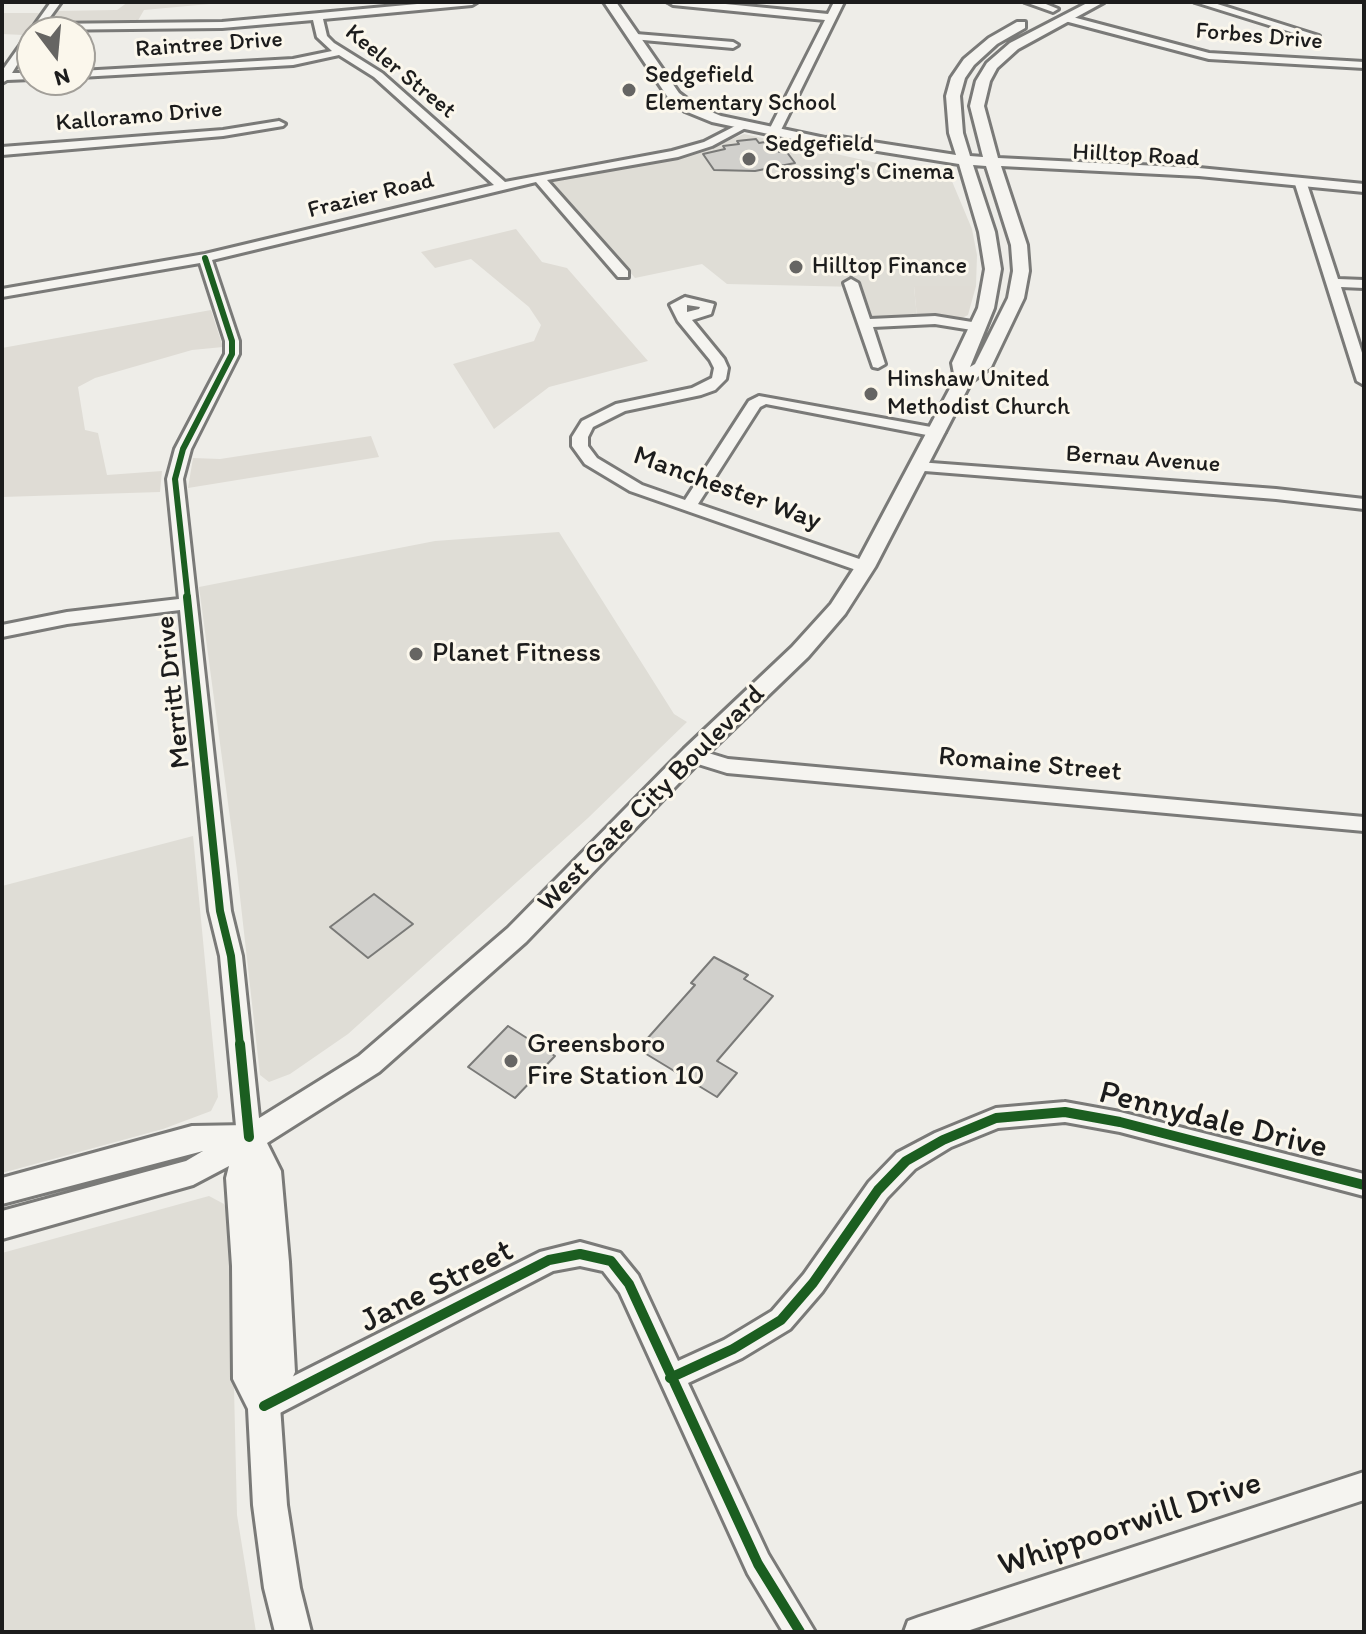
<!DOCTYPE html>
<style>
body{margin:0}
#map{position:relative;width:1366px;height:1634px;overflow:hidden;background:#eeede8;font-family:Itim,sans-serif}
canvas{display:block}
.frame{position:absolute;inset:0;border:4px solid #1c1c1c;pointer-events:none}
.north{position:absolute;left:16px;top:16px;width:80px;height:80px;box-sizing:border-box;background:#fbf7ec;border:2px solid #a29f99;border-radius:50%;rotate:164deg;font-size:22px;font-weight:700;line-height:32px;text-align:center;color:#1c1c1c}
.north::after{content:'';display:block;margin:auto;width:28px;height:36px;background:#666563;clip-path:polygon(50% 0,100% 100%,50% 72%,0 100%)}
</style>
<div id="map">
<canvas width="1366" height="1634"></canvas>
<div class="frame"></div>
<div class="north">N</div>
</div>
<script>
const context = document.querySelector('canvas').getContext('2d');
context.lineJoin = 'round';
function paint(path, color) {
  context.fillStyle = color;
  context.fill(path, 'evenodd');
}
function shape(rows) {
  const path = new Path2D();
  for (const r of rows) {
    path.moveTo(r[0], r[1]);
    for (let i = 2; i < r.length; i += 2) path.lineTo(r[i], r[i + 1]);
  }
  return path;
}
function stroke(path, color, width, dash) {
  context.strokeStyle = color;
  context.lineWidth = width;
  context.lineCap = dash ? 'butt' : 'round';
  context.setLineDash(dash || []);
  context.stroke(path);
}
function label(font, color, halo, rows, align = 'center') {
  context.font = font + ' Itim,sans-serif';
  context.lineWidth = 6;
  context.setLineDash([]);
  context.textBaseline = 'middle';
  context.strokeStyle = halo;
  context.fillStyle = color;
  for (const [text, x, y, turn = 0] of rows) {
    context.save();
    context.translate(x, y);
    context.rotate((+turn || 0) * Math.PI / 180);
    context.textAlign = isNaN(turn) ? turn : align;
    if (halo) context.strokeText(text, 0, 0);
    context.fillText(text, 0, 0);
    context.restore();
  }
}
paint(shape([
 [744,134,951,179,972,229,977,255,976,286,914,287,917,317,875,319,870,317,858,287,727,284,702,264,635,278,551,181,697,153],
 [559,532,674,714,687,722,588,818,348,1034,290,1074,269,1082,260,1075,237,870,199,587,435,541],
 [193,836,218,1097,211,1111,163,1129,2,1173,2,886],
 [209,1196,224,1204,230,1219,237,1515,256,1632,2,1632,2,1253]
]), '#dfddd6');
paint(shape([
 [128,2,231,2,144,10,136,24,46,23,55,11,117,10],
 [2,8,4,13,41,13,23,35,2,34],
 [516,229,542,262,567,268,648,361,549,387,494,429,453,364,534,341,541,325,529,307,471,259,435,268,421,252],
 [976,286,968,315,962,318,917,317,914,286],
 [211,310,223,347,192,350,95,378,78,387,85,430,98,433,107,475,162,471,160,492,2,497,2,348],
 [371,436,379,457,188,488,193,458,220,459]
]), '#dfdcd5');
const building = shape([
 [756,139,759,143,771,141,779,152,786,151,795,163,755,171,714,170,703,154,725,149,723,146,739,144,737,141,756,139],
 [374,894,413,924,368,958,330,927,374,894],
 [714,957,748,975,744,979,773,996,717,1061,737,1073,717,1097,638,1049,695,985,691,983,714,957],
 [508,1026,555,1056,515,1098,468,1067,508,1026]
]);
paint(building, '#d1d0cc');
stroke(building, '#7a7a78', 2);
const minor = shape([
 [51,2,61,2,45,24,222,22,439,2,477,2,472,5,323,19,327,36,334,43,382,73,505,182,672,151,704,142,741,123,751,125,712,146,678,157,547,180,628,271,628,277,618,277,536,182,212,260,239,341,239,354,191,449,183,479,231,911,242,956,261,1137,257,1144,249,1147,241,1144,237,1137,220,956,209,911,180,610,67,624,2,637,2,625,67,612,179,599,167,479,175,449,225,354,225,341,200,263,2,297,2,289,205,254,494,185,374,77,339,55,293,65,80,77,80,71,293,59,332,51,317,37,313,20,222,28,40,30,32,32,32,41,12,73,32,73,32,79,7,80,2,83,2,71,51,2],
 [668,2,705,2,828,14,834,2,844,2,780,132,774,135,768,132,825,20,673,5,668,2],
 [1025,2,1041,2,1058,9,1053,12,1025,2],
 [1195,2,1211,2,1319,36,1310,38,1195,2],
 [1065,15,1209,53,1364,62,1364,68,1209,59,1061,20,1060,18,1065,15],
 [636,34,733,42,738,45,733,48,632,39,632,35,636,34],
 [279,121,285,124,283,126,223,136,2,155,2,147,223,130,279,121],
 [1297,181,1307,184,1338,279,1364,280,1364,288,1341,287,1364,359,1364,385,1357,381,1295,184,1297,181],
 [851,279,858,283,870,319,935,316,978,323,985,327,978,331,935,324,873,327,885,364,878,368,873,367,844,283,851,279],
 [685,297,714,304,711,314,692,320,724,359,728,368,726,379,715,390,701,395,625,411,593,427,588,437,588,446,597,458,642,485,685,500,749,401,759,396,942,429,945,432,937,437,766,404,760,407,698,504,871,563,873,567,871,571,859,571,630,491,585,464,572,446,572,437,582,421,616,404,692,388,712,378,714,368,710,360,678,321,670,305,685,297],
 [687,305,700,307,699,309,687,312,687,305],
 [918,462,1276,489,1364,499,1364,509,1276,499,912,470,910,467,918,462],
 [692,748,728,759,1364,817,1364,831,727,773,685,760,682,755,692,748],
 [1065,1102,1120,1112,1364,1174,1364,1196,1120,1132,1065,1122,998,1128,951,1147,915,1169,887,1198,822,1292,790,1329,742,1358,688,1383,768,1554,815,1632,783,1632,748,1574,620,1293,603,1271,580,1266,553,1271,274,1416,264,1420,254,1416,250,1406,254,1396,540,1252,580,1242,620,1253,638,1275,678,1361,724,1340,772,1311,804,1274,869,1182,897,1153,935,1133,996,1108,1065,1102],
 [1364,1472,1364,1500,964,1632,904,1632,908,1621,919,1617,1364,1472]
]);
const major = shape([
 [604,2,616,2,679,93,695,105,721,116,825,138,840,137,956,155,949,133,946,96,951,78,964,59,989,38,1017,22,1025,22,1025,28,997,44,974,65,965,78,960,96,963,133,970,156,983,157,970,106,976,81,987,63,1010,43,1089,2,1104,2,1018,49,997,68,990,81,984,106,998,158,1199,168,1364,184,1364,192,1199,176,1001,166,1027,245,1029,271,1024,298,991,367,971,382,875,567,845,614,808,657,700,761,526,942,379,1072,267,1143,281,1171,289,1262,295,1372,280,1406,287,1505,300,1588,311,1632,275,1632,264,1588,253,1505,248,1409,233,1379,232,1266,226,1178,229,1166,193,1185,2,1239,2,1211,186,1161,203,1151,2,1204,2,1178,192,1126,248,1125,359,1056,508,928,684,749,792,647,831,604,855,567,955,379,952,363,978,308,985,269,979,232,959,164,840,145,825,146,712,122,685,111,669,99,604,2],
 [973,165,986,166,1011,245,1013,271,1008,298,975,364,970,367,994,308,1001,269,995,232,973,165]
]);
stroke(minor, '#7a7a78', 6);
stroke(major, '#7a7a78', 6);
paint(minor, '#f5f4f0');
paint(major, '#f5f4f0');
stroke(shape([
 [188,599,175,479,183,449,232,354,232,341,205,258]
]), '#1b5e20', 6);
stroke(shape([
 [187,597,220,911,231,956,240,1046]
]), '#1b5e20', 8);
stroke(shape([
 [240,1044,249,1137],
 [670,1378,733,1349,781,1320,813,1283,878,1190,906,1161,943,1140,996,1118,1065,1112,1120,1122,1364,1185],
 [264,1406,549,1260,580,1254,611,1261,629,1284,758,1564,800,1632]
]), '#1b5e20', 10);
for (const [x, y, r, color] of [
 [629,90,8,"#666563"],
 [749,159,8,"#666563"],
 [796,267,8,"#666563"],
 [871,394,8,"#666563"],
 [416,654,8,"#666563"],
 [511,1061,8,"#666563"]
]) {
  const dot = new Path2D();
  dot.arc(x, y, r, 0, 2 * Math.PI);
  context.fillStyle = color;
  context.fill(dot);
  stroke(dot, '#fbf7ec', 3);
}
label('24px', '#1c1c1c', '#fbf7ec', [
 ["Forbes Drive",1259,37,5],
 ["Raintree Drive",209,45,-4],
 ["Keeler Street",400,72,39],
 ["Kalloramo Drive",139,117,-5],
 ["Hilltop Road",1136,156,3],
 ["Frazier Road",371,196,-14],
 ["Bernau Avenue",1143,460,4]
]);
label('24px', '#1c1c1c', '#fbf7ec', [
 ["Sedgefield",645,76],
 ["Elementary School",645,104],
 ["Sedgefield",765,145],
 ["Crossing's Cinema",765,173],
 ["Hilltop Finance",812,267],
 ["Hinshaw United",887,380],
 ["Methodist Church",887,408]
], 'left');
label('28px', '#1c1c1c', '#fbf7ec', [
 ["Manchester Way",727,489,20],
 ["Merritt Drive",174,692,-96],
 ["Romaine Street",1030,765,5],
 ["West Gate City Boulevard",652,799,-45]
]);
label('28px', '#1c1c1c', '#fbf7ec', [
 ["Planet Fitness",432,654],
 ["Greensboro",527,1045],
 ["Fire Station 10",527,1077]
], 'left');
label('34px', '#1c1c1c', '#fbf7ec', [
 ["Pennydale Drive",1213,1121,14],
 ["Jane Street",437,1287,-27],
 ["Whippoorwill Drive",1130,1525,-18]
]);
</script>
